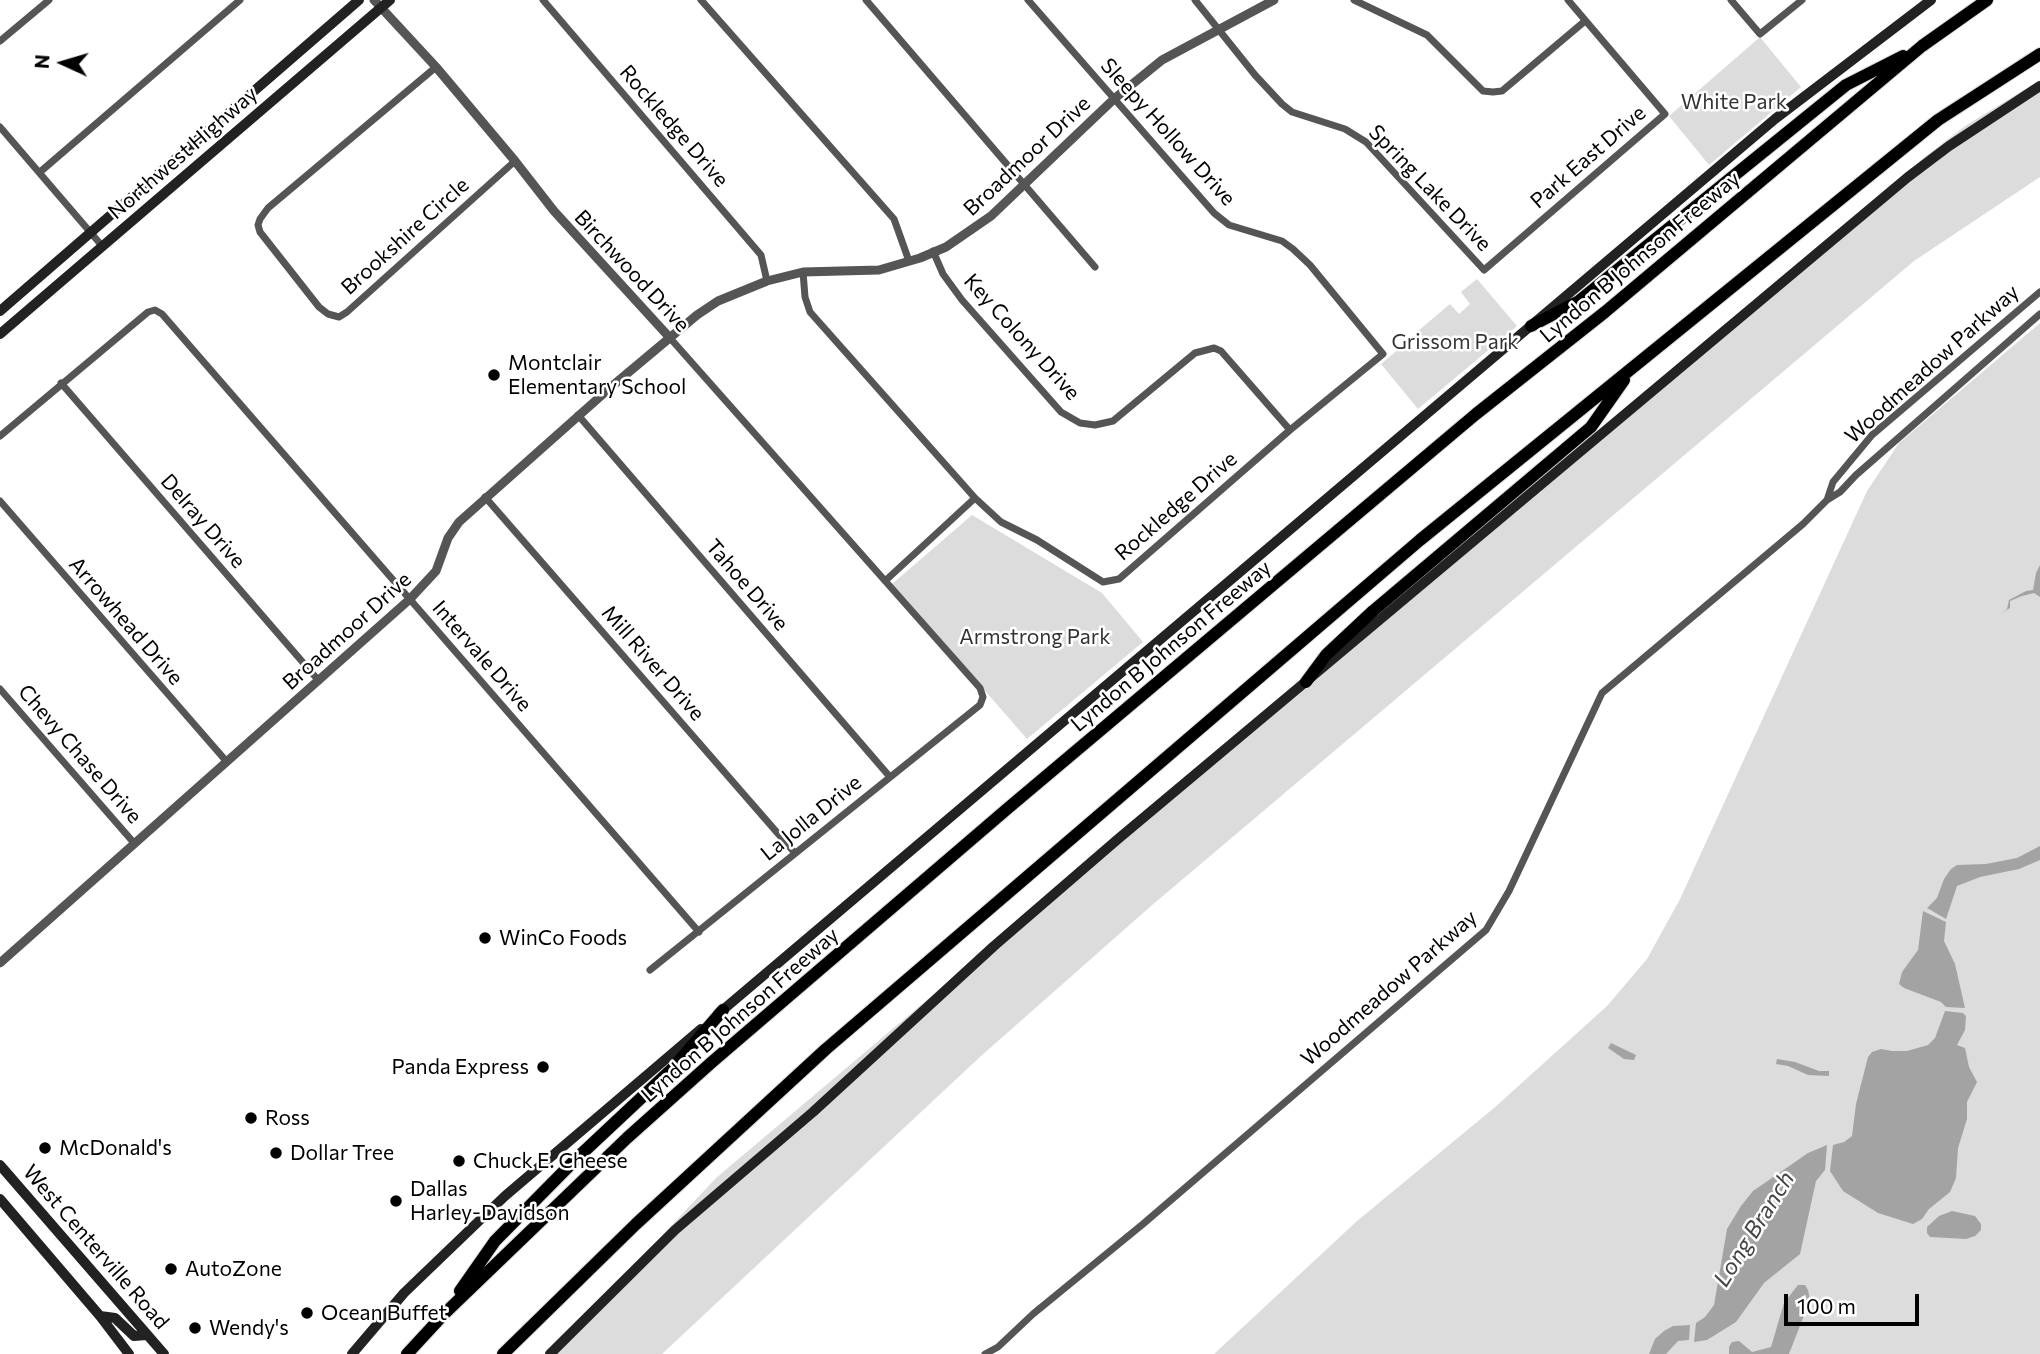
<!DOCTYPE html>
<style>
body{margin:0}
#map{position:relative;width:2040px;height:1354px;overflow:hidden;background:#fff;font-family:Commissioner,sans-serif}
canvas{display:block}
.north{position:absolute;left:28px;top:28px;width:70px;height:70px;-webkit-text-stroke:5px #fff;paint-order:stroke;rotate:274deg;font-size:19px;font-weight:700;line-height:28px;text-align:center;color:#000}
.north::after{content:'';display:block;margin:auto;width:24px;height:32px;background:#000;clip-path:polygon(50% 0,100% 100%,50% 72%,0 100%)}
.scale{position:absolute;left:1784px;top:1294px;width:135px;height:32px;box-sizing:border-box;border:4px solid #000;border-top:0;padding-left:9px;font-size:21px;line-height:24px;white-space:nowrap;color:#000;-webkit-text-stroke:5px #fff;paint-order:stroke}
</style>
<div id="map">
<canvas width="2040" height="1354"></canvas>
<div class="north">N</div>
<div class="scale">100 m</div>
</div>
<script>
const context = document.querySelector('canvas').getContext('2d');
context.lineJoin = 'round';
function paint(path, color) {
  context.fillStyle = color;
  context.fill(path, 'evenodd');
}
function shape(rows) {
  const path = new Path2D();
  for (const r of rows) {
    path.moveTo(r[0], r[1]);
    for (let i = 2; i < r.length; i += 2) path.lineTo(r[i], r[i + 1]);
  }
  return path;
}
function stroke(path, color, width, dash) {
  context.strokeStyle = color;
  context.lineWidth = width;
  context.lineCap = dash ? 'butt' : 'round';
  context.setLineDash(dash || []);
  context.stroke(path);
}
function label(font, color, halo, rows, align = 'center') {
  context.font = font + ' Commissioner,sans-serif';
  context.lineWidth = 5;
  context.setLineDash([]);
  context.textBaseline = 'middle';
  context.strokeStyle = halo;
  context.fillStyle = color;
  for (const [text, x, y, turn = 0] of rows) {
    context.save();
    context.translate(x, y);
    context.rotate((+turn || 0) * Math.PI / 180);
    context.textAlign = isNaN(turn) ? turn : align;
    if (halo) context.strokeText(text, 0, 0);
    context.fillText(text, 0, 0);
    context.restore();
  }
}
paint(shape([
 [1760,37,1801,87,1709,165,1669,116],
 [2040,80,2040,177,1914,261,1151,906,981,1056,662,1354,551,1354,716,1178,1926,156,1965,126],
 [1477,279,1517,326,1418,409,1381,364,1406,343,1414,351,1426,341,1418,331,1450,304,1459,314,1470,304,1461,292],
 [2040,323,2040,1354,1214,1354,1357,1221,1494,1108,1607,1006,1647,959,1680,899,1867,491,1899,443],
 [972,515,1102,593,1143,642,1027,739,892,584]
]), '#dcdcdc');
paint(shape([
 [2040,565,2040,597,2034,593,2022,596,2010,601,2010,608,2001,613,2007,609,2009,600,2026,591,2033,590,2036,573],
 [2040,846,2040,860,2019,869,1980,877,1957,886,1946,919,1927,908,1937,898,1944,879,1951,869,1957,865,1986,864,2017,858],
 [1923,911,1946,922,1944,941,1955,964,1965,1008,1946,1007,1941,1002,1904,988,1899,984,1902,972,1918,950],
 [1945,1011,1963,1013,1966,1016,1965,1030,1957,1045,1965,1048,1969,1067,1977,1082,1967,1102,1967,1119,1958,1148,1956,1178,1950,1192,1929,1209,1922,1219,1913,1224,1878,1213,1843,1191,1830,1171,1833,1145,1844,1142,1852,1136,1856,1104,1868,1057,1872,1052,1881,1049,1892,1051,1907,1051,1928,1045,1935,1038],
 [1611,1043,1636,1055,1634,1060,1624,1059,1608,1048],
 [1777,1059,1795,1062,1819,1071,1829,1071,1829,1076,1808,1075,1788,1066,1776,1064],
 [1827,1145,1825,1170,1816,1181,1800,1254,1764,1283,1736,1322,1707,1340,1694,1342,1696,1323,1705,1317,1714,1305,1727,1229,1741,1206,1753,1191,1808,1153],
 [1952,1211,1975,1216,1981,1224,1981,1230,1975,1236,1966,1239,1930,1237,1927,1233,1927,1227,1939,1216],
 [1798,1285,1805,1285,1808,1290,1810,1300,1789,1354,1729,1354,1729,1347,1732,1342,1739,1341,1752,1352,1771,1347,1784,1303],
 [1690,1325,1689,1340,1678,1341,1666,1354,1649,1354,1655,1339,1664,1331,1673,1326]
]), '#a3a3a3');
const motorway = shape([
 [1531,326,1579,301,1846,85,1903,56],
 [1306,682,1326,655,1373,611,1591,427,1624,380],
 [460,1291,495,1241,576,1159,672,1069,723,1010],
 [407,1354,444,1314,627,1138,712,1062,1007,809,1476,414,1605,312,1922,46,1987,0],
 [503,1354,636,1224,826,1049,1420,540,1938,120,2040,54]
]);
stroke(motorway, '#dbdbdb', 14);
stroke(shape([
 [543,0,761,255,767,281],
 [701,0,894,219,909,261],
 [866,0,1095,267],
 [1195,0,1255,75,1282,104,1292,112,1345,129,1366,142,1484,270,1665,114,1568,0],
 [1354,0,1427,35,1483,91,1493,92,1502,91,1585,21],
 [1731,0,1760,34,1802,0],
 [0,41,49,0],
 [436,67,268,208,260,219,258,225,260,232,319,307,328,314,339,317,347,312,515,161],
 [0,127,103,247],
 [40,172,240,0],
 [933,251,943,274,962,300,1061,412,1080,423,1095,425,1113,421,1195,353,1214,348,1221,351,1290,430],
 [803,272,805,297,810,312,975,498,1001,522,1037,540,1103,582,1119,579,1290,430,1383,354,1310,265,1293,249,1282,241,1229,225,1214,213,1028,0],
 [61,383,319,681],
 [578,415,890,777],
 [0,436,148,312,155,310,162,314,699,932],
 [485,497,794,852],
 [1827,500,1833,482,1872,435,2040,292],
 [0,501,227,762],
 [885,581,975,498],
 [0,689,134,843],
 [650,970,980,705,983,697,980,688,670,338],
 [985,1354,998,1347,1033,1314,1143,1224,1486,930,1509,891,1602,693,1803,524,1827,500,1840,492,1856,475,2040,314]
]), '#555', 7);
stroke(shape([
 [374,0,436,67,515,161,554,211,670,338],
 [0,963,410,599,436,571,448,538,459,522,611,387,697,315,718,301,767,281,803,272,879,270,920,258,946,247,991,216,1114,99,1162,60,1274,0]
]), '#555', 9);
stroke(shape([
 [0,311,359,0],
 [0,334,390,0],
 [718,1014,1775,119,1931,0],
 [0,1165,164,1354],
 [0,1199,100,1316,129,1354],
 [100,1316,115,1318,134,1336,146,1335],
 [352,1354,404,1293,505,1196,701,1029],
 [550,1354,675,1230,813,1112,994,946,1118,839,1908,177,1949,146,2040,86]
]), '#222', 10);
stroke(motorway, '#000', 12);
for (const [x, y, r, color] of [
 [494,375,7,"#000"],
 [485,938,7,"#000"],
 [543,1067,7,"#000"],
 [251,1118,7,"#000"],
 [45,1148,7,"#000"],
 [276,1153,7,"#000"],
 [459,1161,7,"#000"],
 [396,1201,7,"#000"],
 [171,1269,7,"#000"],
 [307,1313,7,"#000"],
 [195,1328,7,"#000"]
]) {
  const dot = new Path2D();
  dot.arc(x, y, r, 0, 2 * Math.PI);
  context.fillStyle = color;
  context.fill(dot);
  stroke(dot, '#fff', 2.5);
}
label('21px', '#333', '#fff', [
 ["White Park",1734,102],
 ["Grissom Park",1455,342],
 ["Armstrong Park",1035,637]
]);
label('21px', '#000', '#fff', [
 ["Rockledge Drive",674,126,49],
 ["Sleepy Hollow Drive",1168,132,48],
 ["Northwest Highway",183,153,-41],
 ["Broadmoor Drive",1027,156,-43],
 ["Park East Drive",1588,157,-41],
 ["Spring Lake Drive",1430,188,46],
 ["Brookshire Circle",405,236,-42],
 ["Lyndon B Johnson Freeway",1640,257,-40],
 ["Birchwood Drive",632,271,47],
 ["Key Colony Drive",1022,337,48],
 ["Woodmeadow Parkway",1932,364,-42],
 ["Rockledge Drive",1176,506,-41],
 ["Delray Drive",203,521,49],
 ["Tahoe Drive",747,585,49],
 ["Arrowhead Drive",126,621,49],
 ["Broadmoor Drive",347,631,-42],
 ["Lyndon B Johnson Freeway",1171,646,-40],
 ["Intervale Drive",482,656,49],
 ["Mill River Drive",653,663,49],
 ["Chevy Chase Drive",80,754,49],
 ["La Jolla Drive",811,818,-39],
 ["Woodmeadow Parkway",1389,988,-41],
 ["Lyndon B Johnson Freeway",740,1015,-41],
 ["West Centerville Road",96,1247,49]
]);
label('21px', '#000', '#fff', [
 ["Montclair",508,363],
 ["Elementary School",508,387],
 ["WinCo Foods",499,938],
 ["Panda Express",529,1067,"right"],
 ["Ross",265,1118],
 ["McDonald's",59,1148],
 ["Dollar Tree",290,1153],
 ["Chuck E. Cheese",473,1161],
 ["Dallas",410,1189],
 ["Harley-Davidson",410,1213],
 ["AutoZone",185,1269],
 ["Ocean Buffet",321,1313],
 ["Wendy's",209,1328]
], 'left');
label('italic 23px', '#444', '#fff', [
 ["Long Branch",1754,1229,-58]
]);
</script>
